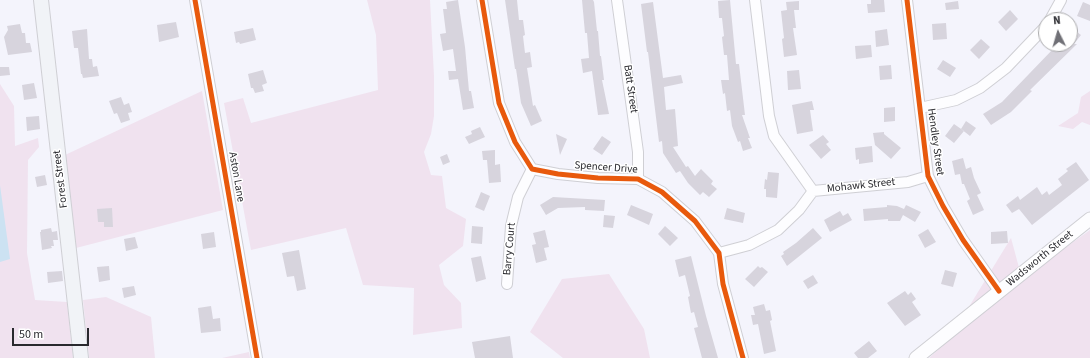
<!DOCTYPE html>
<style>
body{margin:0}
#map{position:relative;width:1090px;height:358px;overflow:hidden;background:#f4f4fc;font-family:"Source Sans 3",sans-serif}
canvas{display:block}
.north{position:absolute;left:1038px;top:12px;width:40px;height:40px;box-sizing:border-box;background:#fff;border:1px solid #a9a9ab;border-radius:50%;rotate:355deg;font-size:11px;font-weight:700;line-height:16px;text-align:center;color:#29292e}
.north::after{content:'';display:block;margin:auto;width:14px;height:18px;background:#707076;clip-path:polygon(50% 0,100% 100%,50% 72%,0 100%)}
.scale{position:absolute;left:12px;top:328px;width:77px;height:18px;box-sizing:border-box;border:2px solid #29292e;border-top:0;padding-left:5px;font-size:12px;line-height:14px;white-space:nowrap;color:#29292e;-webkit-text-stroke:3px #fff;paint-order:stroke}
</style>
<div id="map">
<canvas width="1090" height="358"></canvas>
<div class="north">N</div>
<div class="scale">50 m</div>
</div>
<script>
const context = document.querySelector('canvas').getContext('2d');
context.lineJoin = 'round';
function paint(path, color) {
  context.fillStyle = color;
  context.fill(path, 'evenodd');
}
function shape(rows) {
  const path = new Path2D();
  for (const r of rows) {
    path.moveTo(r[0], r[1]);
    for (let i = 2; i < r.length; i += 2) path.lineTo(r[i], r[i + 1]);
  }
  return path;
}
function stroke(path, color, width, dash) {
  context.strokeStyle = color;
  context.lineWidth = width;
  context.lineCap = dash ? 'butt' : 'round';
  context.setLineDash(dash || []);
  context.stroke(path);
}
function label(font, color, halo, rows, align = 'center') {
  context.font = font + ' "Source Sans 3",sans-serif';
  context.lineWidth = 3;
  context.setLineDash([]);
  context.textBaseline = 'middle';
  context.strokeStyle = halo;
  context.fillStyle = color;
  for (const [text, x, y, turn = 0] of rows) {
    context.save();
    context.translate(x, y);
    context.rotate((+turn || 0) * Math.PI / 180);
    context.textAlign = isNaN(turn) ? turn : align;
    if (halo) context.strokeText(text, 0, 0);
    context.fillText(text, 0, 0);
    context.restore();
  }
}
paint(shape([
 [367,0,430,0,434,76,434,116,431,134,424,152,431,175,442,176,446,208,466,219,463,246,439,265,444,285,461,303,462,328,413,335,414,288,363,285,346,228,251,250,224,103,243,98,251,123,378,90,376,35],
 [0,84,14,106,15,146,38,138,39,147,28,160,27,253,35,300,67,302,73,358,0,358],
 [202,91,223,210,76,248,65,155],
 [1090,91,1090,125,1082,122,1073,129,1058,126,1078,113,1081,97],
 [1090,230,1090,358,929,358,948,341,1011,238,1021,275,1020,280],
 [609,274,644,329,650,358,563,358,530,332,562,279],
 [106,297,151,317,155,358,89,358,83,300],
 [249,352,250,358,221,358,222,358]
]), '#f0e2ef');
paint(shape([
 [0,185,10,259,0,262]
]), '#cce2f2');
paint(shape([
 [458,0,465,47,469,91,471,91,474,108,463,110,458,79,449,80,448,71,456,71,453,49,443,51,440,34,446,33,443,9,447,9,446,2],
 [505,0,517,0,519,20,523,20,525,35,523,36,525,53,530,52,532,67,527,68,533,106,535,105,542,121,531,126,521,103,516,69,515,69],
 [582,0,593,0,594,2,597,31,598,31,600,56,601,56,604,80,602,80,609,114,598,115,592,71,583,73,581,59,589,58,587,33,585,33],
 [730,0,736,64,739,64,745,115,742,115,750,138,748,138,752,148,743,151,740,141,738,142,732,126,730,110,727,111,725,93,723,94,721,80,729,80,727,55,724,55,722,37,724,36,722,18,719,18,718,1],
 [871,0,884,0,885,12,868,13,867,4,871,4],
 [799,1,799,10,794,10,796,28,793,28,797,55,784,57,782,39,784,38,781,11,787,10,786,2],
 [958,1,959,9,946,10,945,3],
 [653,2,663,78,681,75,683,83,664,87,666,110,675,109,678,146,673,147,686,167,688,166,695,176,701,169,713,181,711,184,717,189,709,197,703,192,700,195,688,183,680,171,676,173,663,153,662,141,659,142,648,52,647,52,641,4],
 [1083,2,1090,5,1090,21,1077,16],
 [1010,10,1018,19,1006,31,998,22],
 [176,22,179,37,159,42,157,25],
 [946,23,947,39,933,40,932,24],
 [20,24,22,33,25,33,26,43,30,43,32,52,8,55,4,37,8,30,7,26],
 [1070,27,1081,35,1074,44,1077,44,1030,90,1032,91,1011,112,991,125,983,114,1002,102,1054,48,1059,52,1065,44,1070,44],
 [253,28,256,40,240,44,239,42,236,43,234,32],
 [87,29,89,59,92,59,93,67,97,66,99,76,83,78,82,74,81,74,78,48,74,48,72,31],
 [887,29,889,45,876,47,875,31],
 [981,39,990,47,979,59,970,50],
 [871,45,872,57,856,59,855,46],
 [943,60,956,68,950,77,937,69],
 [891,65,892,79,880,80,879,66],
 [0,67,9,67,10,75,0,76],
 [263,70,267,83,262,85,264,91,255,93,253,88,251,88,248,74],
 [799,70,801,89,788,90,787,71],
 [34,83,37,98,24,100,22,85],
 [121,97,124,105,129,103,132,112,128,113,130,120,121,123,117,113,114,114,109,101],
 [812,101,814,110,810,110,813,131,797,134,792,105],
 [895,107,895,121,884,122,884,108],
 [39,116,40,129,27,131,26,117],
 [966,121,976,128,970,136,961,129],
 [954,124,964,131,954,143,945,136],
 [480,127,485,137,469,144,465,137,472,134,471,131],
 [884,132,884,134,901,148,891,159,875,145,873,133],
 [556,134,567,139,560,155],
 [823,135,829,142,826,144,831,150,821,159,809,145],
 [602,136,611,142,602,155,593,149],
 [872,146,873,162,859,164,859,159,856,160,855,148],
 [495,150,495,165,500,164,501,182,489,183,487,160,483,160,482,151],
 [447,154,450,162,443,165,440,157],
 [963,158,966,169,971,167,974,178,981,193,977,195,984,210,973,215,967,201,970,199,964,184,962,184,960,174,955,175,952,161],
 [1076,162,1089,180,1032,225,1019,209,1012,213,1006,205,1018,196,1020,200,1037,187,1042,195,1047,191,1049,195,1062,185,1058,179,1068,171,1066,169],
 [768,172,779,173,777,198,766,197,766,189,764,189,765,179,767,180],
 [45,175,47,185,37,187,35,177],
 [481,192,490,196,484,211,475,207],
 [553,197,605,200,604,211,585,210,585,207,558,208,546,215,540,205],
 [631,205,653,214,649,225,627,215],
 [887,205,897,206,904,209,906,205,921,212,915,222,903,215,900,221,888,221,888,219,864,221,863,209,887,207],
 [112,208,113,227,104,227,104,222,98,222,97,209],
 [727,208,745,213,743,223,724,219],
 [840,211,843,216,848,213,852,220,830,232,824,220],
 [604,215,615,216,613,228,603,227],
 [472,226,483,227,482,244,471,243],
 [665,226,678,238,670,246,658,234],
 [51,228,52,232,57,231,58,240,53,240,54,246,51,246,52,248,42,250,40,232,41,232,41,230],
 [813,228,822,238,787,266,781,256,784,254,783,252,796,243],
 [928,229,936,242,925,248,918,235],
 [545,230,549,247,544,248,547,260,536,263,532,245,536,244,533,233],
 [1007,231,1008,243,991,244,991,232],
 [214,232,216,247,203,249,201,234],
 [135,237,138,248,126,251,124,239],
 [299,250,306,289,297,291,294,276,287,277,282,253],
 [481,256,486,279,476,282,471,258],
 [691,256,706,316,718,358,702,358,694,328,698,327,694,312,691,313,688,297,690,296,685,275,679,277,675,260],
 [109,266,110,280,99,282,97,267],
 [758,266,760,268,762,267,768,272,754,287,745,279],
 [945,270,957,273,953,287,941,284],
 [62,271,63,281,48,283,47,272],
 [813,275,818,283,808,289,803,281],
 [134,286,136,295,124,298,122,288],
 [905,291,908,295,911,292,916,299,912,302,921,315,905,326,887,303],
 [764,304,766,311,770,310,772,320,770,321,776,351,764,354,758,324,753,325,751,315,755,315,753,307],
 [211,306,213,319,220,318,221,331,201,333,198,308],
 [510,336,513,358,475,358,472,342],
 [869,341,877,351,868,358,858,358,854,353]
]), '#d7d4dd');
const minor = shape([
 [195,0,257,358],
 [482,0,499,103,515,142,532,169,558,174,598,178,638,179,662,192,695,221,719,253,723,284,743,358],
 [617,0,638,152,638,179],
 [755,0,769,116,774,136,813,191],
 [907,0,928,176,943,206,963,240,999,291],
 [1050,20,1061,0],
 [920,108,956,100,980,88,1006,68,1046,26],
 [719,253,749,245,778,230,799,210,813,191,908,182,928,176],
 [507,284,511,226,518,197,532,169]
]);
const tertiary = shape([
 [916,358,1090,219]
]);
const secondary = shape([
 [41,0,81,358]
]);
stroke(minor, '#cfcfd4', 12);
stroke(tertiary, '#cfcfd4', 15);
stroke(secondary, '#cfcfd4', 16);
stroke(minor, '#fdfdff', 10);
stroke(tertiary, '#fdfdff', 13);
stroke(secondary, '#f1f3f7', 14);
stroke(shape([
 [195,0,257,358],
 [482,0,499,103,515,142,532,169,558,174,598,178,638,179,662,192,695,221,719,253,723,284,743,358],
 [907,0,928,176,943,206,963,240,999,291]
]), '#e8590c', 5);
label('11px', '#29292e', '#fff', [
 ["Batt Street",630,89,82],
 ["Hendley Street",935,142,82],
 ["Spencer Drive",606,168,4],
 ["Aston Lane",236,177,80],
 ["Forest Street",61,179,-97],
 ["Mohawk Street",861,186,-6],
 ["Barry Court",510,249,-85],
 ["Wadsworth Street",1040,259,-39]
]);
</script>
